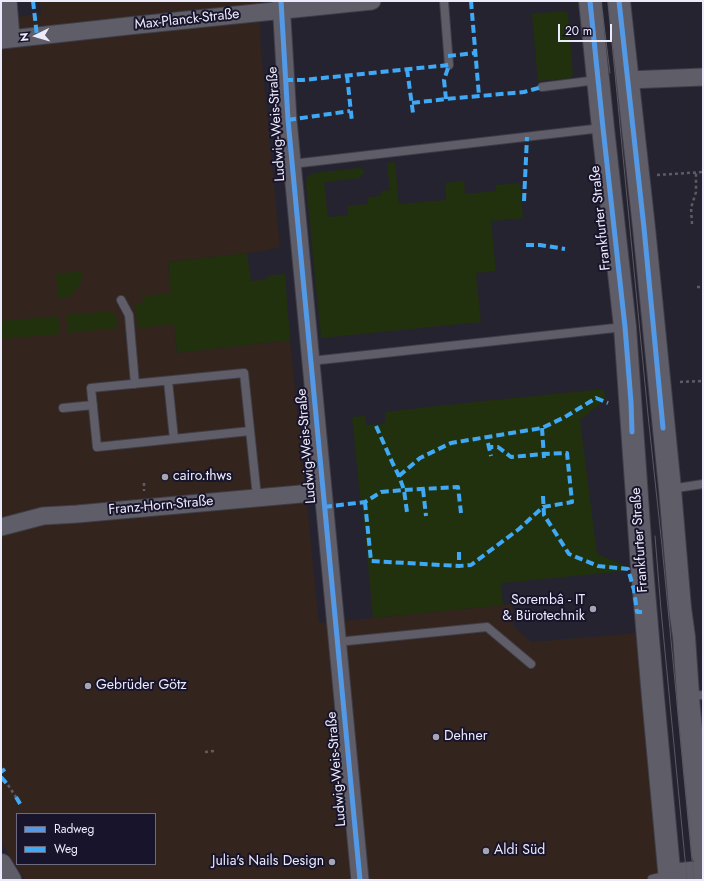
<!DOCTYPE html>
<meta charset="utf-8">
<style>
body{margin:0}
#map{position:relative;width:704px;height:881px;overflow:hidden;background:#252330;font-family:Jost,sans-serif}
canvas{display:block}
.frame{position:absolute;inset:0;border:2px solid #ecebfb;pointer-events:none}
.legend{position:absolute;left:16px;top:813px;width:140px;height:52px;box-sizing:border-box;background:#18142b;border:1px solid #6d6a7e;margin:0;padding:5px 7px;list-style:none;font-size:12px;color:#ecebfb}
.legend li{display:flex;align-items:center;gap:8px;height:20px}
.legend b{width:20px;border:1px solid #6d6a7e}
.north{position:absolute;left:16px;top:16px;width:40px;height:40px;-webkit-text-stroke:3px #18142b;paint-order:stroke;rotate:265deg;font-size:11px;font-weight:700;line-height:16px;text-align:center;color:#ecebfb}
.north::after{content:'';display:block;margin:auto;width:14px;height:18px;background:#ecebfb;clip-path:polygon(50% 0,100% 100%,50% 72%,0 100%)}
.scale{position:absolute;left:558px;top:24px;width:54px;height:18px;box-sizing:border-box;border:2px solid #ecebfb;border-top:0;padding-left:5px;font-size:12px;line-height:14px;white-space:nowrap;color:#ecebfb;-webkit-text-stroke:3px #18142b;paint-order:stroke}
</style>
<div id="map">
<canvas width="704" height="881"></canvas>
<div class="frame"></div>
<ul class="legend">
<li><b style="height:5px;background:#5399e6"></b>Radweg</li>
<li><b style="height:5px;background:#3fa9f5"></b>Weg</li>
</ul>
<div class="north">N</div>
<div class="scale">20 m</div>
</div>
<script>
const context = document.querySelector('canvas').getContext('2d');
context.lineJoin = 'round';
function paint(path, color) {
  context.fillStyle = color;
  context.fill(path, 'evenodd');
}
function shape(rows) {
  const path = new Path2D();
  for (const r of rows) {
    path.moveTo(r[0], r[1]);
    for (let i = 2; i < r.length; i += 2) path.lineTo(r[i], r[i + 1]);
  }
  return path;
}
function stroke(path, color, width, dash) {
  context.strokeStyle = color;
  context.lineWidth = width;
  context.lineCap = dash ? 'butt' : 'round';
  context.setLineDash(dash || []);
  context.stroke(path);
}
function label(font, color, halo, rows, align = 'center') {
  context.font = font + ' Jost,sans-serif';
  context.lineWidth = 4;
  context.setLineDash([]);
  context.textBaseline = 'middle';
  context.strokeStyle = halo;
  context.fillStyle = color;
  for (const [text, x, y, turn = 0] of rows) {
    context.save();
    context.translate(x, y);
    context.rotate((+turn || 0) * Math.PI / 180);
    context.textAlign = isNaN(turn) ? turn : align;
    if (halo) context.strokeText(text, 0, 0);
    context.fillText(text, 0, 0);
    context.restore();
  }
}
paint(shape([
 [40,1,259,1,261,52,280,247,264,251,168,262,177,353,290,340,319,623,373,618,512,604,514,627,531,642,638,633,660,880,25,880,1,842,1,19,41,14],
 [17,814,155,814,155,864,17,864]
]), '#33251e');
paint(shape([
 [564,11,567,12,568,14,573,76,571,78,538,81,532,14],
 [395,162,399,204,446,200,445,183,464,181,465,194,496,191,496,185,520,183,523,218,491,221,496,271,476,273,481,322,321,338,306,184,307,176,314,173,358,168,363,169,364,173,359,178,324,182,328,217,348,215,347,206,368,204,368,197,381,196,381,191,390,190,387,163],
 [247,253,251,281,267,279,267,276,285,274,290,340,177,353,174,324,138,328,135,304,143,303,142,296,171,293,168,262],
 [81,271,82,282,70,297,58,299,56,274],
 [111,311,116,315,117,328,68,333,66,315],
 [58,316,60,334,1,339,1,321],
 [604,389,605,400,580,420,597,554,626,566,626,571,501,583,503,605,373,618,363,510,360,496,352,417,365,416,366,425,385,424,385,412,484,401]
]), '#22310d');
const lane = shape([
 [444,1,449,65],
 [542,87,597,80],
 [292,164,602,128],
 [121,300,129,315,135,384],
 [311,361,624,327],
 [168,381,174,439],
 [63,408,93,405],
 [250,431,97,447,91,388,244,373,257,497],
 [670,489,703,484],
 [337,642,487,627,531,664],
 [689,696,703,695],
 [652,879,669,875]
]);
const street = shape([
 [8,1,11,38],
 [281,1,288,120,360,880],
 [1,40,128,26,372,1],
 [628,80,703,77],
 [1,527,43,516,77,514,323,492]
]);
const secondary = shape([
 [590,1,603,128,625,327,642,568,653,697,670,880],
 [619,1,644,228,670,489,680,608,684,637,689,709,703,855],
 [1,865,10,880],
 [669,875,703,872]
]);
stroke(lane, '#3f3d48', 10);
stroke(street, '#3f3d48', 19);
stroke(secondary, '#3f3d48', 24);
stroke(shape([
 [657,175,703,172],
 [692,224,691,208,696,192,696,172],
 [697,287,703,287],
 [680,382,703,381],
 [144,483,144,491],
 [205,752,214,751],
 [8,785,16,797]
]), '#5d5c66', 2.5, [3, 3]);
stroke(lane, '#5f5e68', 8);
stroke(street, '#5f5e68', 17);
stroke(secondary, '#5f5e68', 22);
stroke(shape([
 [601,1,610,73],
 [608,1,648,415,662,546,694,880],
 [655,536,661,610,687,880]
]), '#5b5963', 1);
stroke(shape([
 [33,1,37,36],
 [471,1,479,96],
 [448,56,475,53],
 [407,69,413,113],
 [347,75,352,122],
 [285,80,303,80,449,65,444,80,446,99],
 [412,103,446,99,524,92,542,87],
 [288,120,350,111],
 [524,201,527,137],
 [526,245,540,245,565,249],
 [376,426,393,464,399,476,404,490,407,512],
 [542,428,544,458],
 [488,443,491,456],
 [399,476,420,458,451,443,542,428,565,417,596,398,608,403],
 [423,489,426,516],
 [543,496,544,515,569,554,598,566,628,569,634,590,637,612,646,612],
 [365,502,371,561,459,566,471,565,519,529,543,507,572,502,567,453,544,454,511,457,498,447,488,447],
 [324,507,365,502,381,492,404,490,458,487,461,513],
 [459,552,459,566],
 [1,772,5,769],
 [1,777,8,785],
 [16,797,22,807]
]), '#3fa9f5', 4, [8, 4]);
stroke(shape([
 [281,1,288,120,360,880],
 [590,1,603,128,625,327,631,402,632,432],
 [619,1,644,228,663,428]
]), '#5399e6', 5);
for (const [x, y, r, color] of [
 [165,477,4,"#a6a5b4"],
 [593,609,4,"#a6a5b4"],
 [88,686,4,"#a6a5b4"],
 [436,737,4,"#a6a5b4"],
 [486,851,4,"#a6a5b4"],
 [332,862,4,"#a6a5b4"]
]) {
  const dot = new Path2D();
  dot.arc(x, y, r, 0, 2 * Math.PI);
  context.fillStyle = color;
  context.fill(dot);
  stroke(dot, '#18142b', 1.5);
}
label('14px', '#ecebfb', '#18142b', [
 ["Max-Planck-Straße",187,20,-6],
 ["Ludwig-Weis-Straße",277,124,-94],
 ["Frankfurter Straße",601,218,-96],
 ["Ludwig-Weis-Straße",307,446,-95],
 ["Franz-Horn-Straße",161,506,-5],
 ["Frankfurter Straße",640,540,-94],
 ["Ludwig-Weis-Straße",337,769,-95]
]);
label('14px', '#ecebfb', '#18142b', [
 ["cairo.thws",173,477],
 ["Sorembâ - IT",585,601,"right"],
 ["& Bürotechnik",585,617,"right"],
 ["Gebrüder Götz",96,686],
 ["Dehner",444,737],
 ["Aldi Süd",494,851],
 ["Julia's Nails Design",324,862,"right"]
], 'left');
</script>
